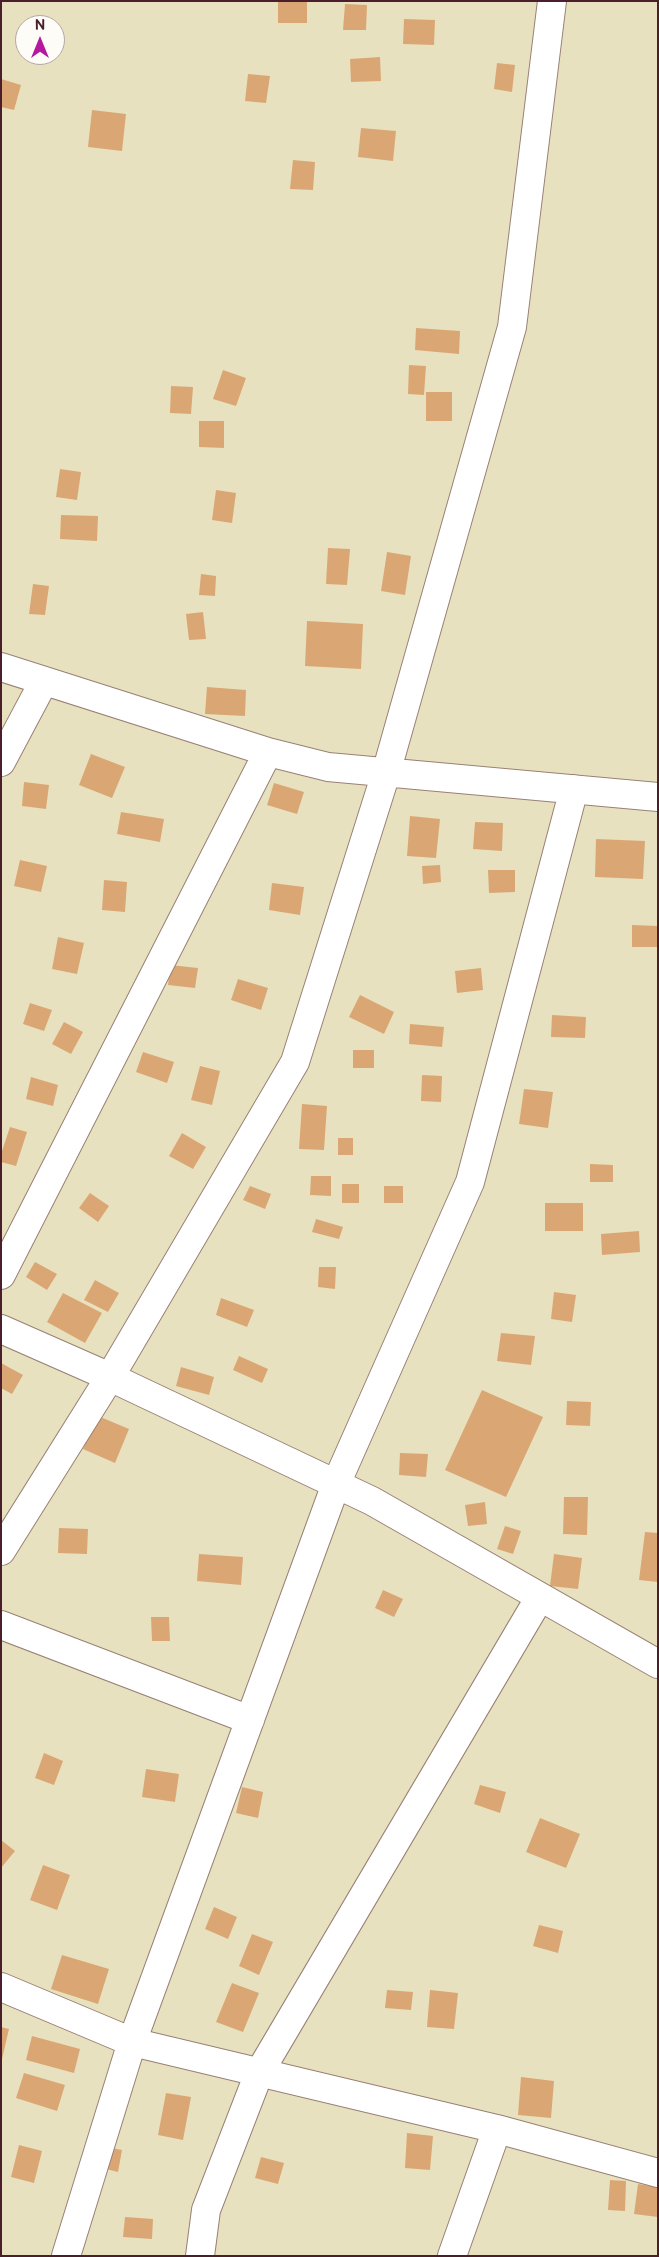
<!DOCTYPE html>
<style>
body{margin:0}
#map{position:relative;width:659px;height:2257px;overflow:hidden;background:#e8e1bf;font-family:"Balsamiq Sans",sans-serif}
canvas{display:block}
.frame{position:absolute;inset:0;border:2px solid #4a1f2b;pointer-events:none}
.north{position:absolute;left:15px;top:15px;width:50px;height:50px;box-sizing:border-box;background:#fdfcf7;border:1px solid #b5a4a5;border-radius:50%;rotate:0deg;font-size:14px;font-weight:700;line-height:20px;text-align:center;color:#4a1f2b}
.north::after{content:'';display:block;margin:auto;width:18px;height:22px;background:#b5179e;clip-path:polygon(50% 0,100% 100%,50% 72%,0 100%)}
</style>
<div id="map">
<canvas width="659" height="2257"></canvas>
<div class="frame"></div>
<div class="north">N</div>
</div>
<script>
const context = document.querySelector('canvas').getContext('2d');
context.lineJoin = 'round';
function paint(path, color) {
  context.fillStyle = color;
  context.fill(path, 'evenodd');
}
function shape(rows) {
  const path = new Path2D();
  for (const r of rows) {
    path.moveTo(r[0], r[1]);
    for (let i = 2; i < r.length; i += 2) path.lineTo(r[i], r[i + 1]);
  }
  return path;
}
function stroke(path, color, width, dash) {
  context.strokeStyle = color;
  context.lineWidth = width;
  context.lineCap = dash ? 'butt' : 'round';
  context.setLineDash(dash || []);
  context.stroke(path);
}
paint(shape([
 [278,1,307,1,307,23,278,23],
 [345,4,367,5,366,30,343,30],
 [404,19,435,20,434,45,403,44],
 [380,57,381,81,351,82,350,59],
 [497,63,515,65,512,92,494,89],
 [248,74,270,76,266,103,245,101],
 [1,79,21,85,14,110,1,107],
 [92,110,126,114,122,151,88,147],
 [361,128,396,131,393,161,358,157],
 [293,160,315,162,313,190,290,189],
 [416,328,460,331,459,354,415,350],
 [409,365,426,366,424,395,408,394],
 [223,370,246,378,236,406,213,399],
 [171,386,193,387,191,414,170,413],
 [426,392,452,392,452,421,426,421],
 [199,421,224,421,224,448,199,447],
 [60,469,81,472,77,500,56,497],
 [216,490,236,493,232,523,212,520],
 [61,515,98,516,97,541,60,539],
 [328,548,350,549,347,585,326,584],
 [387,552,411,556,405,595,381,591],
 [201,574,216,576,215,596,199,595],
 [33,584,49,586,45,615,29,614],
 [203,612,206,639,189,640,186,614],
 [307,621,363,624,361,669,305,666],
 [207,687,246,690,245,716,205,714],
 [91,754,125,767,112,798,79,785],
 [24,782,49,785,46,809,22,806],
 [274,783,304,792,297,814,267,805],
 [121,812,164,819,160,842,117,834],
 [410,816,440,819,436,858,407,856],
 [475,822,503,823,502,851,473,849],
 [596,839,645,841,643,879,595,877],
 [20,860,47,866,41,892,14,886],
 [440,865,441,882,423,884,422,866],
 [488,870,515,870,515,892,489,893],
 [104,880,127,882,125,912,102,910],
 [272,883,304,887,300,915,269,910],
 [632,925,658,926,658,947,632,947],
 [58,937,84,943,77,974,52,969],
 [170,965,198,968,195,988,168,985],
 [481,968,483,990,457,993,455,971],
 [238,979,268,988,261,1010,231,1000],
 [360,995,394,1012,384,1034,349,1017],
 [30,1003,52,1010,44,1031,23,1024],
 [552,1015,586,1017,585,1038,551,1037],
 [64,1022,83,1032,71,1054,52,1044],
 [410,1024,444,1027,442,1047,409,1044],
 [353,1050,374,1050,374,1068,353,1068],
 [143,1052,174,1062,167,1083,136,1072],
 [200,1066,220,1071,212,1105,191,1100],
 [422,1075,442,1076,441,1102,421,1101],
 [31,1077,58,1085,53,1106,26,1099],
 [524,1089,553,1092,548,1128,519,1124],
 [302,1104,327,1106,324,1150,299,1149],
 [10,1127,27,1132,16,1166,1,1162,1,1154],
 [182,1133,206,1147,193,1169,169,1156],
 [338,1138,353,1138,353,1155,338,1155],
 [590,1164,613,1165,613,1182,590,1182],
 [311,1176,331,1176,331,1196,310,1195],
 [342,1184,359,1184,359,1203,342,1203],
 [250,1186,271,1194,265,1209,243,1200],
 [384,1186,403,1186,403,1203,384,1203],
 [90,1193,109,1206,98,1222,79,1208],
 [545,1203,583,1203,583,1231,545,1231],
 [316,1219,343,1227,339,1239,312,1232],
 [639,1231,640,1252,602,1255,601,1234],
 [35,1262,57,1274,47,1290,26,1277],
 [319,1267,336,1267,335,1289,318,1287],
 [95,1280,119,1293,108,1312,84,1300],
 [554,1292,576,1295,572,1322,551,1319],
 [63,1293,102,1313,85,1343,47,1322],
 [221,1298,254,1310,247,1327,216,1315],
 [501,1333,535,1336,531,1365,497,1361],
 [239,1356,268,1369,262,1383,233,1370],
 [1,1363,23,1375,12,1394,1,1388],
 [181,1367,214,1377,209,1395,176,1386],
 [482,1390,543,1417,506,1497,445,1470],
 [567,1401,591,1402,590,1426,566,1425],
 [98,1416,129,1429,115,1463,83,1449],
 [400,1453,428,1454,426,1477,399,1475],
 [564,1497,588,1497,587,1535,563,1534],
 [485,1502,487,1524,468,1526,465,1505],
 [505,1526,521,1531,513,1554,497,1549],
 [59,1528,88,1529,87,1554,58,1553],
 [645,1532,658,1533,658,1582,639,1580],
 [199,1554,243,1557,241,1585,197,1581],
 [554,1554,582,1558,578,1589,550,1586],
 [383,1590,403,1599,394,1617,375,1608],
 [151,1617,169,1617,170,1641,152,1641],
 [44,1753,63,1761,54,1785,35,1778],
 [146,1769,179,1774,175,1802,142,1797],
 [480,1785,506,1792,500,1813,474,1804],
 [242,1787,263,1792,258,1818,236,1813],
 [540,1818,580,1834,566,1868,526,1852],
 [1,1840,15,1851,1,1868],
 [43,1865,70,1875,57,1910,30,1900],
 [214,1907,237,1917,228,1939,205,1929],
 [539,1925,563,1931,558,1953,533,1946],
 [252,1934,273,1942,259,1975,239,1966],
 [62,1955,109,1969,98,2004,51,1989],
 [232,1983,259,1993,243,2032,216,2022],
 [387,1990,413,1992,411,2010,385,2008],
 [430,1990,458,1993,454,2029,427,2027],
 [1,2027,9,2029,2,2059,1,2059],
 [32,2036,80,2049,74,2073,26,2060],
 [24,2073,65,2085,57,2111,16,2098],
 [521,2077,554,2081,551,2118,518,2115],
 [166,2093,191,2097,183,2140,158,2135],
 [407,2133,433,2136,430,2170,405,2168],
 [19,2145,42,2151,34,2183,11,2177],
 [102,2146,122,2150,118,2172,98,2167],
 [261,2157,284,2163,278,2184,255,2178],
 [610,2180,626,2181,625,2211,608,2210],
 [638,2184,658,2187,658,2217,634,2214],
 [125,2217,153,2219,152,2239,123,2237]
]), '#daa774');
const minor = shape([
 [1,667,268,752,328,767,658,797],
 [1,762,44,681],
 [1,1275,268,752],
 [1,1329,110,1377,372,1501,658,1664],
 [1,1551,110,1377,295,1062,386,773,512,327,552,1],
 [1,1625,250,1720],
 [1,1987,132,2042,497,2129,658,2173],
 [66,2256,132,2042,336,1484,470,1182,574,789],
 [200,2256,206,2210,259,2073,540,1597],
 [452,2256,497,2129]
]);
stroke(minor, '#998075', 30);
stroke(minor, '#fff', 28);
</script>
